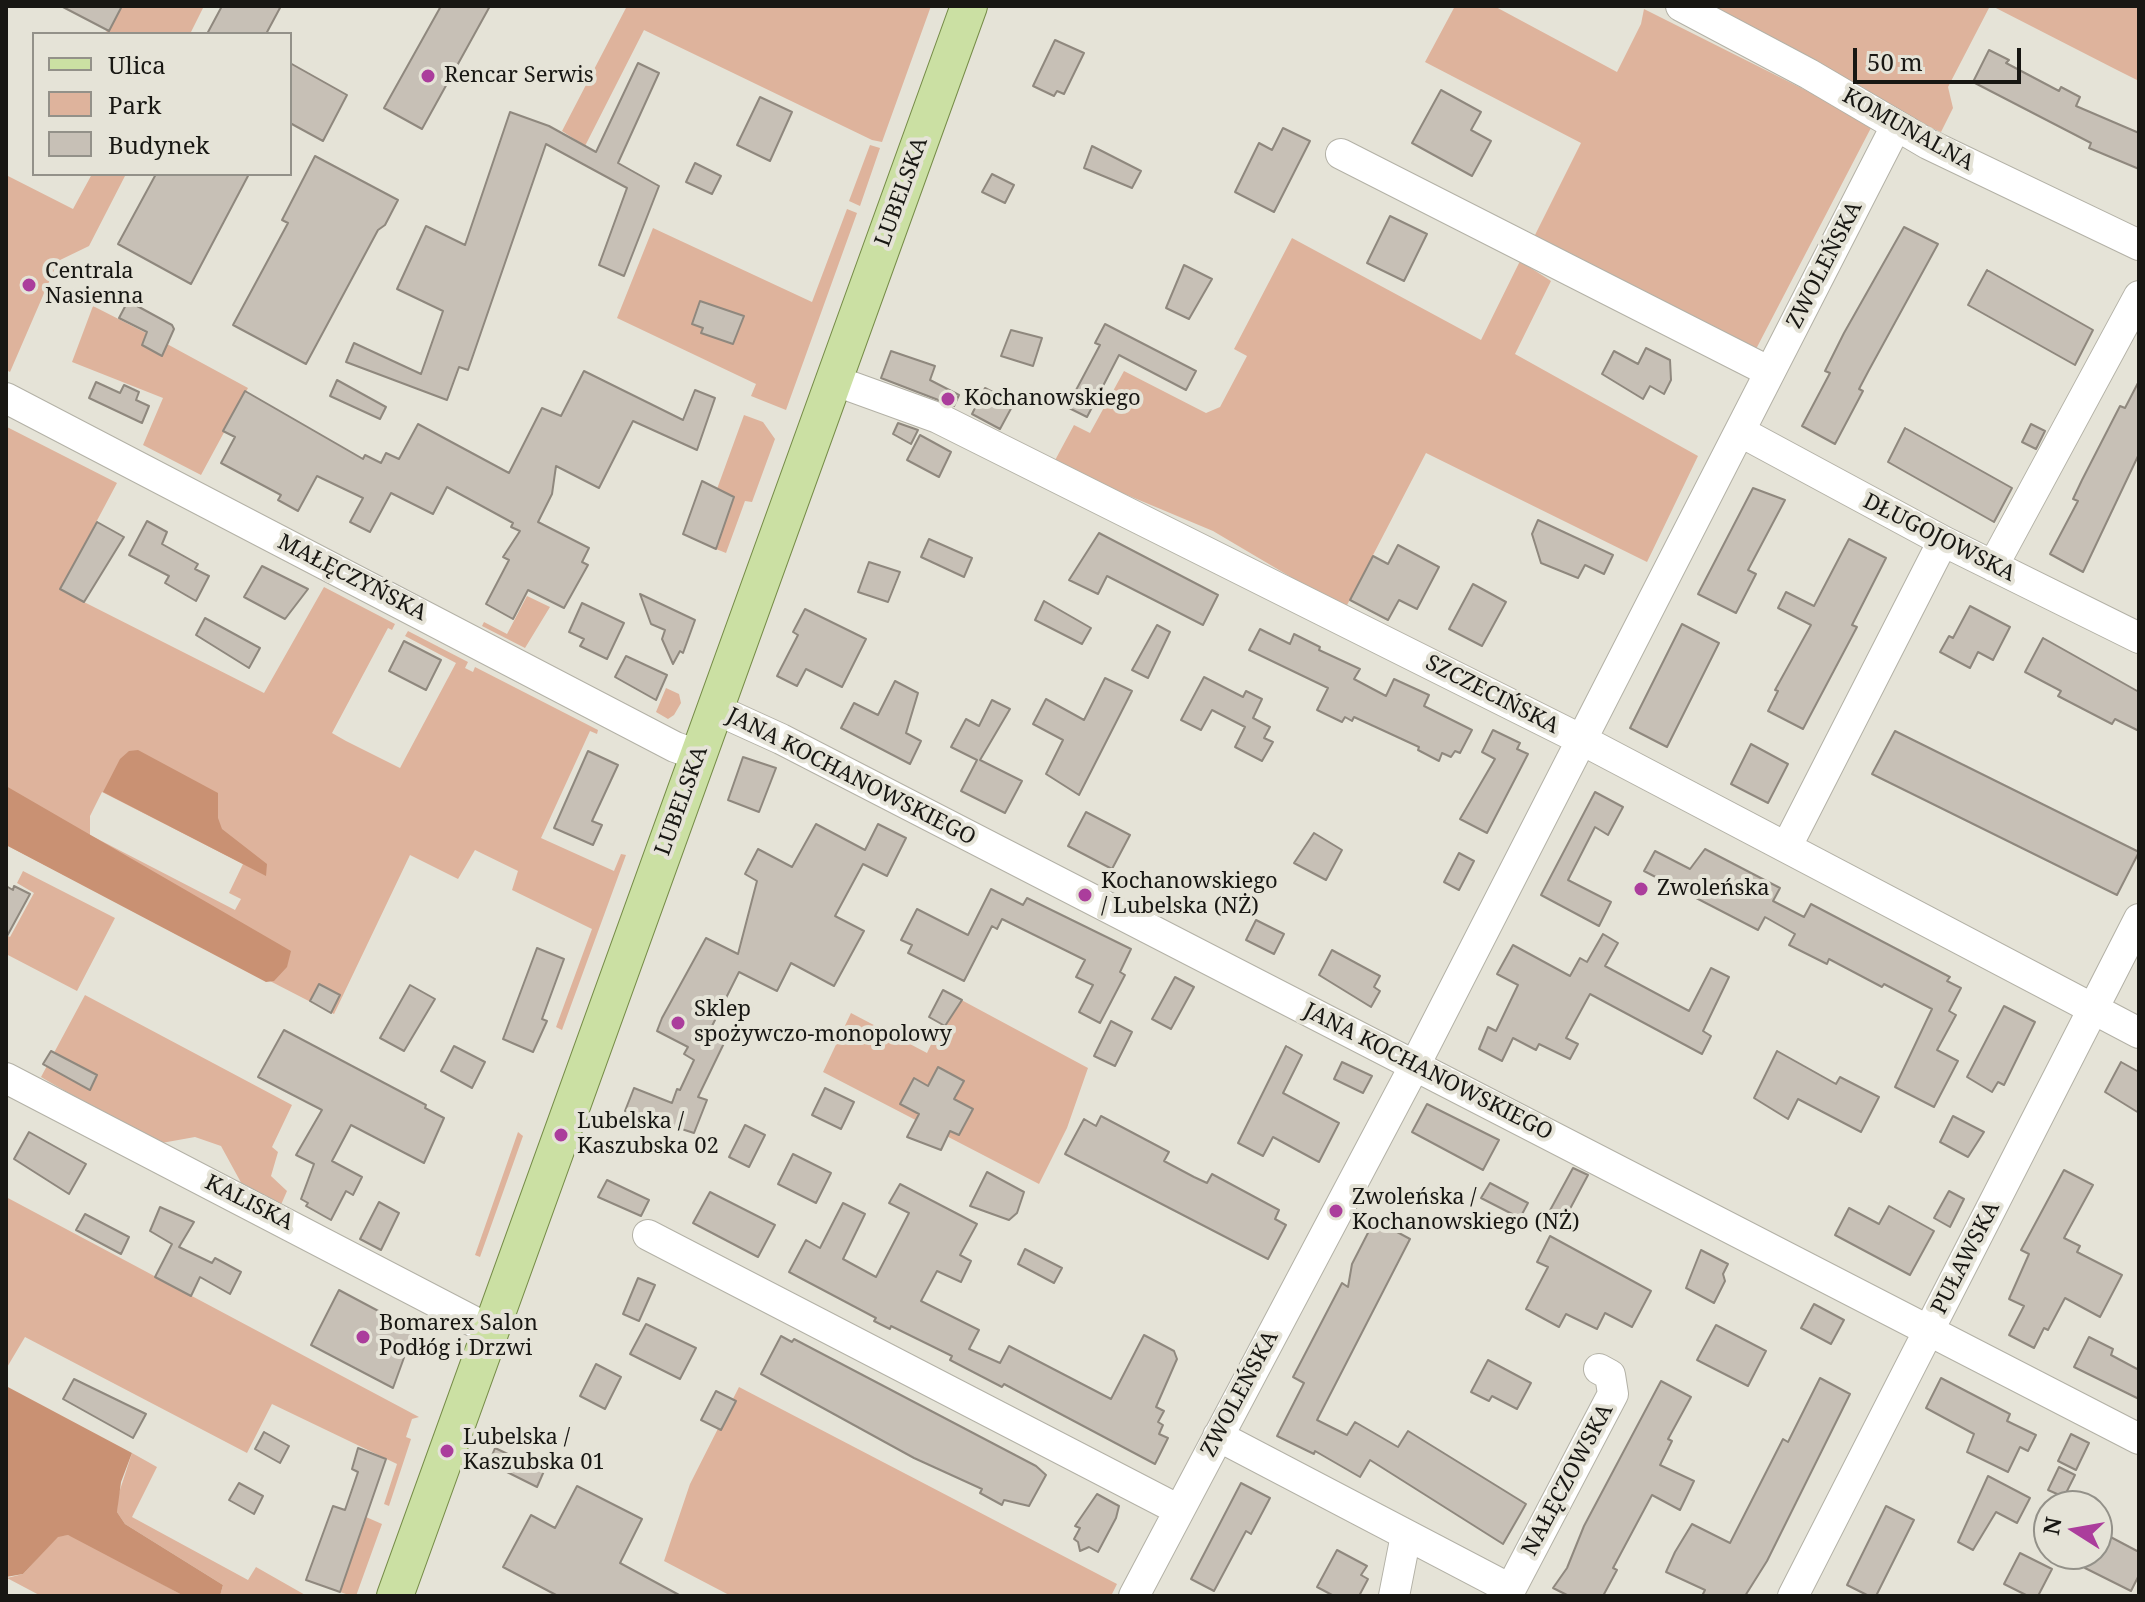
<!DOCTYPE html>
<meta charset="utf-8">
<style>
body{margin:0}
#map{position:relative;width:2145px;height:1602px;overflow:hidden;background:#e5e3d7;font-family:"Noto Serif",serif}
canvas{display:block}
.frame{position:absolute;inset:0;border:8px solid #181713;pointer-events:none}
.legend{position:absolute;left:32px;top:32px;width:260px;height:144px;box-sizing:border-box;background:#e5e3d7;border:2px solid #939189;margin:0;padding:10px 14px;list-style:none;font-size:24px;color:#181713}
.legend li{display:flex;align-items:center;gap:16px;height:40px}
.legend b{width:40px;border:2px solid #939189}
.north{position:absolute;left:2033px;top:1490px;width:80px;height:80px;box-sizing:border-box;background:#e5e3d7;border:2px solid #939189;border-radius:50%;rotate:281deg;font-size:22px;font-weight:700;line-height:32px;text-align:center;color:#181713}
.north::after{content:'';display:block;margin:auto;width:28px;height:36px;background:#ab3d9c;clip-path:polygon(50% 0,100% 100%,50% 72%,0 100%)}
.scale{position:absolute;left:1853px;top:48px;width:168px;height:36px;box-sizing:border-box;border:4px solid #181713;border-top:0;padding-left:10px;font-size:24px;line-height:28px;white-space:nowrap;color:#181713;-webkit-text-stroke:6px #e5e3d7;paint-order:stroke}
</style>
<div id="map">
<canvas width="2145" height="1602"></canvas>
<div class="frame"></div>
<ul class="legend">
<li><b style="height:10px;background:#cbe0a3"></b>Ulica</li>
<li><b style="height:22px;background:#deb39c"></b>Park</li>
<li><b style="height:22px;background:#c7c0b6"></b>Budynek</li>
</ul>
<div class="north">N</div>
<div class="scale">50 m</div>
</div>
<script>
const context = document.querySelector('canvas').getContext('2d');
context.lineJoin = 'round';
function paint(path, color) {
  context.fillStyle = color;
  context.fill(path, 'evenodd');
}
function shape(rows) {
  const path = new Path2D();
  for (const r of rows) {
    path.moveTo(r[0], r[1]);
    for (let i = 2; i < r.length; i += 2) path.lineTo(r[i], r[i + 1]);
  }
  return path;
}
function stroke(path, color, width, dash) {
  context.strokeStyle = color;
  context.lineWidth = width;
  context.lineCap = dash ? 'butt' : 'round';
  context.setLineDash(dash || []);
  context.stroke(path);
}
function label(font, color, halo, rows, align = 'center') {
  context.font = font + ' "Noto Serif",serif';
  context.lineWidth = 8;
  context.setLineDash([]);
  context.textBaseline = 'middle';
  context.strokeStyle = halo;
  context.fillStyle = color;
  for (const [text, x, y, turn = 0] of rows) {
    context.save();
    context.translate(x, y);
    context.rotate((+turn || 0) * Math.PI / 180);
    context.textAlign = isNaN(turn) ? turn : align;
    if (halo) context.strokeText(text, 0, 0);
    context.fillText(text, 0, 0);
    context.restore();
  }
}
paint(shape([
 [122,6,204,6,190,34,105,34],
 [627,6,931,6,882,142,872,140,644,30,585,146,562,131],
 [1455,6,1494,6,1617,72,1641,24,1644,9,1873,124,1755,351,1532,241,1581,143,1425,62],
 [1708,6,1990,6,1948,87,1953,108,1941,132,1894,112,1864,88],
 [1992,6,2139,6,2139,81,2117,70],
 [870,145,880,148,860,206,849,201],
 [92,174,126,174,89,246,58,261,10,372,6,370,6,175,73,209],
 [847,209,857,213,786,410,751,396,756,384,617,318,653,228,812,302],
 [1292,238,1481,340,1520,261,1551,281,1515,354,1698,456,1647,562,1426,453,1345,609,1213,531,1053,464,1074,425,1090,433,1124,371,1206,413,1220,407,1247,356,1234,349],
 [93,306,146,333,142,345,161,355,167,344,248,388,201,475,143,445,163,398,72,362],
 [744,415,763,422,775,439,752,502,745,501,726,553,716,549,734,497,717,489],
 [7,427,117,483,68,575,84,602,264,693,324,587,395,624,392,630,388,628,332,733,346,741,400,768,456,663,405,636,408,631,468,662,465,668,473,672,475,667,598,730,597,734,590,731,541,838,614,871,621,854,626,855,562,1030,556,1027,592,929,512,890,518,871,475,850,458,879,410,855,334,1014,6,845],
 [102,792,243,864,229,893,241,899,235,910,90,835,90,816],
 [527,596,550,607,525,648,482,626,484,622,507,634],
 [666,688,679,694,681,703,674,715,668,719,656,712],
 [23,871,115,918,77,991,6,954,6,935,10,937,34,893,17,883],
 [85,995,292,1105,272,1147,278,1152,271,1176,287,1191,280,1207,244,1188,221,1146,195,1137,156,1144,41,1077],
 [954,996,1088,1068,1067,1128,1039,1184,823,1072,851,1013,927,1053],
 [518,1132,523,1136,480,1257,475,1255],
 [6,1197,419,1417,412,1419,406,1437,411,1439,389,1506,384,1504,397,1464,272,1404,247,1453,25,1337,6,1369],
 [739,1387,1117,1584,1111,1596,731,1596,664,1561,690,1484],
 [132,1453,157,1467,132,1517,248,1580,256,1567,307,1596,220,1596,223,1585,125,1524,117,1512,118,1496],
 [366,1517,382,1524,356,1596,352,1596,340,1592],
 [68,1535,74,1536,184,1596,41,1596,7,1578,23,1574,58,1536]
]), '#deb39c');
paint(shape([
 [138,750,218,793,218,818,222,829,267,864,266,876,103,792,120,759,129,751],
 [6,786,291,951,287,967,274,981,266,982,6,845],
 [6,1386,132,1453,121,1482,117,1512,125,1524,223,1585,220,1596,184,1596,68,1535,58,1537,23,1574,6,1577]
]), '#c99173');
const building = shape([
 [61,6,122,6,109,31,61,6],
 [222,6,281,6,266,34,207,34,222,6],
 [441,6,490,6,422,129,384,108,441,6],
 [1055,40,1084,53,1064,94,1057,91,1054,96,1033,86,1055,40],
 [1989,50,2009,60,2006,63,2059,91,2061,87,2080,97,2076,106,2139,133,2139,169,2089,148,2091,143,1973,82,1989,50],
 [290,63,347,95,323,141,290,123,290,63],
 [638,63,659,73,618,163,659,186,624,276,599,265,627,188,546,144,468,370,459,367,447,400,346,362,354,343,421,374,443,311,397,289,426,226,465,245,510,112,549,126,596,152,638,63],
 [1441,90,1481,112,1471,130,1491,141,1472,176,1412,143,1441,90],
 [760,97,792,112,770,161,737,145,760,97],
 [1283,128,1310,141,1274,212,1235,192,1259,143,1272,150,1283,128],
 [1092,146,1141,171,1132,188,1084,168,1092,146],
 [315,156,398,200,385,225,378,230,306,364,233,325,288,223,282,220,315,156],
 [695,163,721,176,712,194,686,182,695,163],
 [156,174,249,174,191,284,118,244,156,174],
 [992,174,1014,185,1005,203,982,192,992,174],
 [1390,216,1427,234,1404,281,1367,263,1390,216],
 [1904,227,1938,244,1869,370,1859,389,1863,391,1835,444,1802,426,1830,373,1825,371,1844,333,1904,227],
 [1184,265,1212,279,1189,319,1166,308,1184,265],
 [1987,270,2093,330,2075,365,1968,305,1987,270],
 [128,301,172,325,174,329,162,356,142,345,147,332,119,318,128,301],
 [700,301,744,316,733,344,701,333,703,328,692,324,700,301],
 [1105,324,1196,371,1186,390,1119,355,1087,417,1067,407,1100,345,1095,343,1105,324],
 [1011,330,1042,338,1033,366,1001,356,1011,330],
 [1646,348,1670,360,1671,380,1664,394,1650,386,1643,399,1602,374,1614,351,1638,364,1646,348],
 [891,351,935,366,930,380,959,395,954,406,881,378,891,351],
 [584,371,683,420,695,390,715,398,697,450,633,421,599,488,556,466,552,494,538,522,589,548,582,562,588,565,564,608,528,590,513,619,486,604,509,560,503,557,520,531,511,527,513,523,447,487,433,514,391,493,370,532,350,522,363,498,317,476,298,511,278,500,281,495,221,463,235,437,223,431,245,391,363,459,365,455,381,463,386,453,399,459,418,424,509,473,542,408,561,416,584,371],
 [337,380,386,407,380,419,330,396,337,380],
 [2139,381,2139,454,2083,572,2050,554,2078,501,2073,499,2082,480,2120,406,2125,408,2139,381],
 [96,382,120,393,124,385,139,392,136,400,149,406,142,423,89,398,96,382],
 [985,388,1014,403,1000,429,972,414,985,388],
 [898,423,918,430,911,444,893,434,898,423],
 [2031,424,2045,431,2036,449,2022,442,2031,424],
 [1905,428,2012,488,1994,522,1888,462,1905,428],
 [920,435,951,452,939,477,907,460,920,435],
 [702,481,734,497,716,549,683,534,702,481],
 [1753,488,1785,500,1748,570,1756,574,1736,613,1698,594,1753,488],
 [1538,520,1613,555,1604,574,1585,565,1578,578,1541,563,1532,534,1538,520],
 [147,521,167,532,162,544,198,564,195,569,209,576,196,601,165,583,169,576,129,555,147,521],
 [97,522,124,537,84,602,60,589,97,522],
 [1099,533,1218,595,1203,625,1107,576,1098,594,1069,580,1099,533],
 [929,539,972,558,964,577,921,557,929,539],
 [1849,539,1886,558,1852,625,1857,627,1803,729,1768,711,1778,691,1775,690,1811,625,1778,608,1786,592,1814,606,1849,539],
 [1398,545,1439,567,1417,609,1399,600,1388,620,1350,600,1373,556,1388,564,1398,545],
 [869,562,900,572,888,602,858,592,869,562],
 [262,566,308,589,285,619,244,597,262,566],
 [1473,584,1506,602,1482,646,1449,629,1473,584],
 [640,594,695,620,683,653,680,651,673,664,662,639,665,630,651,624,640,594],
 [1044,601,1091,628,1082,644,1035,620,1044,601],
 [582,603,624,623,607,659,580,646,584,639,569,632,582,603],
 [1970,606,2010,627,1993,660,1978,652,1970,668,1940,652,1949,636,1953,638,1970,606],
 [805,609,866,639,842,687,806,669,797,686,777,676,798,635,793,632,805,609],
 [205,618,260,648,249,668,196,635,205,618],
 [1682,624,1719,643,1667,747,1630,728,1682,624],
 [1157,625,1170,632,1148,678,1132,670,1157,625],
 [1260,629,1290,644,1294,634,1320,647,1319,650,1360,669,1354,679,1386,696,1394,679,1429,695,1424,706,1472,730,1460,753,1455,751,1451,757,1442,753,1439,761,1418,750,1419,747,1354,717,1352,721,1345,717,1342,722,1317,710,1328,688,1249,650,1260,629],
 [2043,638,2139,692,2139,731,2115,719,2112,724,2058,696,2061,691,2025,672,2043,638],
 [404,641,441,660,426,690,389,671,404,641],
 [626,656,667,675,656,700,615,677,626,656],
 [1204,677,1243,697,1246,691,1262,699,1253,718,1270,727,1264,738,1273,742,1262,761,1235,747,1245,727,1212,710,1201,730,1181,720,1204,677],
 [1105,678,1132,691,1079,795,1046,774,1063,740,1033,724,1046,699,1084,720,1105,678],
 [895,681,918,693,906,733,921,741,910,764,841,728,854,703,878,715,895,681],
 [992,700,1010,709,980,760,1022,781,1005,813,961,791,977,760,951,747,966,719,979,726,992,700],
 [1493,730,1520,743,1517,749,1528,754,1487,833,1460,819,1495,759,1482,752,1493,730],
 [1895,731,2139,852,2117,895,1872,774,1895,731],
 [1751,744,1788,764,1768,803,1731,784,1751,744],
 [588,751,618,765,592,821,602,825,593,845,554,828,588,751],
 [743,757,776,768,759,812,728,800,743,757],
 [1595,792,1623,807,1608,835,1595,827,1568,880,1611,902,1599,926,1541,895,1595,792],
 [1086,812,1130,835,1112,869,1068,846,1086,812],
 [816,824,865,850,878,824,906,838,887,876,863,864,835,916,864,931,834,986,791,963,777,991,739,972,712,1026,727,1037,698,1097,707,1100,694,1133,625,1111,634,1088,672,1103,677,1089,680,1090,694,1060,684,1054,688,1047,657,1031,662,1018,706,938,738,954,757,881,745,874,758,849,792,867,816,824],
 [1314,833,1342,850,1326,880,1294,863,1314,833],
 [1705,849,1780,888,1773,901,1804,917,1811,904,1950,977,1947,981,1961,988,1949,1011,1956,1015,1937,1050,1958,1061,1934,1107,1895,1087,1932,1009,1884,984,1882,987,1829,959,1827,964,1789,945,1795,934,1765,917,1758,930,1644,871,1655,851,1690,869,1705,849],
 [1459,853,1474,861,1459,890,1444,882,1459,853],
 [6,886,13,890,14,886,30,894,6,938,6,886],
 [991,889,1023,905,1027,898,1131,949,1120,972,1125,975,1100,1023,1079,1012,1093,985,1076,977,1085,960,1002,919,997,929,992,926,964,981,908,953,912,945,901,940,917,909,968,935,991,889],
 [1256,920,1284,934,1274,954,1246,940,1256,920],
 [1603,934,1618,943,1605,966,1689,1011,1711,968,1729,977,1703,1031,1711,1036,1702,1054,1590,994,1566,1038,1578,1044,1570,1059,1539,1044,1536,1050,1513,1038,1502,1061,1479,1049,1488,1027,1496,1031,1518,985,1497,974,1513,945,1570,976,1580,958,1587,962,1603,934],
 [537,948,564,959,542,1019,547,1021,533,1052,503,1039,537,948],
 [1332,950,1380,976,1374,987,1380,991,1371,1007,1319,975,1332,950],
 [1175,977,1194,987,1171,1029,1152,1019,1175,977],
 [319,984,340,995,331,1013,310,1001,319,984],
 [410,985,435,999,404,1051,380,1038,410,985],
 [943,990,962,1000,945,1026,929,1017,943,990],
 [2004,1006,2035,1022,2004,1085,1998,1082,1992,1092,1967,1077,2004,1006],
 [1111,1021,1132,1032,1115,1066,1094,1056,1111,1021],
 [284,1030,426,1105,425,1108,444,1118,424,1163,351,1125,332,1161,362,1177,353,1195,346,1191,331,1220,306,1206,308,1203,301,1199,314,1164,296,1155,322,1110,258,1077,284,1030],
 [454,1046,485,1062,472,1088,441,1071,454,1046],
 [1286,1046,1302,1055,1283,1093,1339,1123,1319,1162,1273,1137,1263,1156,1238,1143,1286,1046],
 [51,1051,97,1075,90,1090,43,1064,51,1051],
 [1777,1051,1836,1084,1840,1077,1879,1097,1861,1132,1798,1099,1788,1119,1754,1098,1777,1051],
 [1342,1062,1372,1076,1363,1093,1334,1079,1342,1062],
 [2121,1062,2139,1072,2139,1113,2105,1092,2121,1062],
 [938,1067,964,1081,954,1099,973,1109,959,1135,950,1131,941,1150,907,1137,919,1114,900,1104,914,1078,928,1086,938,1067],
 [825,1088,854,1102,841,1129,812,1115,825,1088],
 [1427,1104,1499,1140,1483,1170,1412,1132,1427,1104],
 [1101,1116,1169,1152,1164,1161,1194,1177,1207,1183,1212,1174,1279,1210,1275,1219,1286,1225,1268,1259,1065,1154,1084,1119,1096,1126,1101,1116],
 [1953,1116,1984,1132,1968,1157,1940,1142,1953,1116],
 [745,1125,765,1135,749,1167,729,1157,745,1125],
 [29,1132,86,1164,69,1194,14,1159,29,1132],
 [793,1154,831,1173,816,1203,778,1184,793,1154],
 [1573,1168,1588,1175,1563,1222,1548,1214,1573,1168],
 [2064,1170,2093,1185,2064,1238,2080,1246,2077,1252,2122,1275,2100,1317,2065,1298,2048,1330,2044,1328,2034,1348,2009,1335,2024,1306,2009,1299,2029,1254,2021,1250,2064,1170],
 [987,1172,1024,1192,1017,1213,1009,1220,970,1206,987,1172],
 [607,1180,649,1200,641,1216,598,1197,607,1180],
 [1490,1183,1528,1203,1520,1218,1481,1198,1490,1183],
 [900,1184,977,1224,960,1255,971,1261,961,1282,937,1271,921,1301,979,1330,969,1349,1000,1363,1009,1346,1111,1399,1144,1335,1174,1351,1177,1359,1156,1407,1164,1411,1158,1422,1163,1425,1159,1434,1168,1438,1155,1464,1004,1384,1002,1387,950,1360,952,1356,891,1326,890,1329,874,1321,876,1318,789,1272,806,1240,820,1248,843,1203,865,1214,843,1259,876,1277,909,1213,889,1203,900,1184],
 [1949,1191,1964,1199,1950,1227,1934,1218,1949,1191],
 [710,1192,775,1225,758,1257,693,1223,710,1192],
 [379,1202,399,1213,381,1250,360,1239,379,1202],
 [1889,1206,1934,1231,1910,1275,1835,1235,1849,1208,1879,1224,1889,1206],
 [160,1207,194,1222,179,1247,212,1263,215,1258,241,1272,230,1294,200,1277,191,1296,155,1277,172,1244,150,1231,160,1207],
 [85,1214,129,1237,121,1254,76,1230,85,1214],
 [1372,1225,1384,1231,1386,1226,1410,1239,1317,1420,1347,1435,1355,1422,1398,1447,1408,1431,1526,1504,1503,1544,1370,1460,1360,1477,1315,1451,1314,1454,1277,1436,1304,1383,1293,1377,1342,1283,1348,1287,1352,1264,1372,1225],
 [1550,1236,1651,1291,1632,1327,1605,1313,1597,1329,1566,1314,1559,1327,1526,1309,1548,1267,1537,1262,1550,1236],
 [1025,1249,1062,1268,1054,1283,1018,1264,1025,1249],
 [1701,1250,1728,1264,1723,1274,1725,1281,1714,1303,1686,1288,1701,1250],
 [638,1278,655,1285,639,1321,623,1314,638,1278],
 [339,1290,414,1330,393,1388,311,1345,339,1290],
 [1814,1304,1844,1320,1831,1344,1801,1328,1814,1304],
 [646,1324,696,1348,680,1379,630,1354,646,1324],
 [1716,1325,1766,1351,1748,1386,1697,1360,1716,1325],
 [781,1336,792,1342,794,1339,1036,1466,1046,1475,1029,1506,1004,1500,1002,1505,980,1493,982,1489,914,1458,761,1374,781,1336],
 [2089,1337,2113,1349,2111,1355,2139,1370,2139,1399,2074,1367,2089,1337],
 [1488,1360,1531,1383,1517,1409,1492,1396,1489,1401,1471,1392,1488,1360],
 [596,1364,621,1377,605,1409,580,1396,596,1364],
 [1820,1378,1850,1394,1767,1561,1745,1596,1702,1596,1705,1590,1666,1572,1675,1552,1692,1524,1730,1543,1783,1439,1788,1442,1820,1378],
 [1941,1378,2010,1414,2007,1421,2036,1435,2028,1451,2020,1447,2008,1472,1967,1452,1974,1434,1926,1408,1941,1378],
 [74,1379,146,1414,133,1438,63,1399,74,1379],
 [1661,1381,1691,1397,1668,1439,1672,1441,1660,1465,1694,1481,1680,1510,1652,1495,1613,1568,1617,1570,1603,1596,1569,1596,1553,1588,1567,1568,1584,1526,1661,1381],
 [716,1391,736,1401,721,1430,701,1420,716,1391],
 [264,1432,289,1446,280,1463,255,1449,264,1432],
 [2071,1434,2089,1443,2076,1470,2058,1461,2071,1434],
 [358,1448,386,1459,340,1592,306,1580,333,1506,345,1510,358,1472,352,1469,358,1448],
 [495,1448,544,1471,537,1487,489,1463,495,1448],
 [2059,1467,2075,1475,2064,1497,2048,1490,2059,1467],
 [1988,1476,2030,1498,2017,1523,1996,1512,1973,1550,1958,1542,1988,1476],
 [239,1483,263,1496,254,1514,229,1500,239,1483],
 [1241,1483,1270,1498,1251,1534,1246,1531,1214,1591,1191,1579,1241,1483],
 [577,1486,642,1519,620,1563,681,1596,558,1596,503,1567,531,1515,555,1528,577,1486],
 [1097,1494,1119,1506,1116,1518,1098,1552,1089,1547,1080,1551,1078,1542,1074,1539,1080,1528,1075,1526,1097,1494],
 [1886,1506,1914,1520,1876,1596,1869,1596,1847,1585,1886,1506],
 [2103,1533,2139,1552,2139,1575,2131,1591,2085,1568,2092,1554,2097,1554,2103,1533],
 [1337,1550,1367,1566,1361,1575,1368,1579,1359,1596,1334,1596,1317,1587,1337,1550],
 [2020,1553,2052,1569,2038,1596,2028,1596,2004,1584,2020,1553]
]);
paint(building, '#c7c0b6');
stroke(building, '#8f887e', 2);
const minor = shape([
 [1681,6,1809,74,1928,144,2139,245],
 [1341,154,1770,372],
 [833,380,938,418,1582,740,2139,1033],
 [6,398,675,747,698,755],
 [1741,432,1943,541,2139,638],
 [1993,566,2139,296],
 [715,709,781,739,2139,1439],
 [1787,846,1943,541],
 [6,1078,490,1330],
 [648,1235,1179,1510],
 [1218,1436,1510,1589],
 [1134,1596,1415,1065,1896,126],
 [1394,1596,1406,1535],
 [1507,1596,1613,1394,1610,1375,1599,1369],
 [1793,1596,2139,919]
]);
const major = shape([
 [395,1596,969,6]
]);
stroke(minor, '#b3b1a6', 32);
stroke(major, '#768c48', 38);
stroke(minor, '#fff', 30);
stroke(major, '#cbe0a3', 36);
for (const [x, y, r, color] of [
 [428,76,8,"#ab3d9c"],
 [29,285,8,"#ab3d9c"],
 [948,399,8,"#ab3d9c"],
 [1641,889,8,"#ab3d9c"],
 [1085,895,8,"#ab3d9c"],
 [678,1023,8,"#ab3d9c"],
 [561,1135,8,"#ab3d9c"],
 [1336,1211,8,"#ab3d9c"],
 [363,1337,8,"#ab3d9c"],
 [447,1451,8,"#ab3d9c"]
]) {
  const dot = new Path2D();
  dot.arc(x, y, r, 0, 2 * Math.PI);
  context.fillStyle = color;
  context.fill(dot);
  stroke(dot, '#e5e3d7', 3);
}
label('22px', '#181713', '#e5e3d7', [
 ["Rencar Serwis",444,76],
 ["Centrala",45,272],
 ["Nasienna",45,297],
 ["Kochanowskiego",964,399],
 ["Kochanowskiego",1101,882],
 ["/ Lubelska (NŻ)",1101,907],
 ["Zwoleńska",1657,889],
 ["Sklep",694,1010],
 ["spożywczo-monopolowy",694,1035],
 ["Lubelska /",577,1122],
 ["Kaszubska 02",577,1147],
 ["Zwoleńska /",1352,1198],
 ["Kochanowskiego (NŻ)",1352,1223],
 ["Bomarex Salon",379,1324],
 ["Podłóg i Drzwi",379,1349],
 ["Lubelska /",463,1438],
 ["Kaszubska 01",463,1463]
], 'left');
label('22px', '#181713', '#e5e3d7', [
 ["KOMUNALNA",1908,130,29],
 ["LUBELSKA",902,192,-70],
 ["ZWOLEŃSKA",1825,265,-63],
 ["DŁUGOJOWSKA",1939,538,27],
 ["MAŁĘCZYŃSKA",352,578,27],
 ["SZCZECIŃSKA",1492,695,27],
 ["JANA KOCHANOWSKIEGO",851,777,27],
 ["LUBELSKA",682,801,-70],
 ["JANA KOCHANOWSKIEGO",1428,1072,27],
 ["KALISKA",249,1203,27],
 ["PUŁAWSKA",1966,1258,-63],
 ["ZWOLEŃSKA",1240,1394,-62],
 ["NAŁĘCZOWSKA",1568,1480,-62]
]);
</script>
